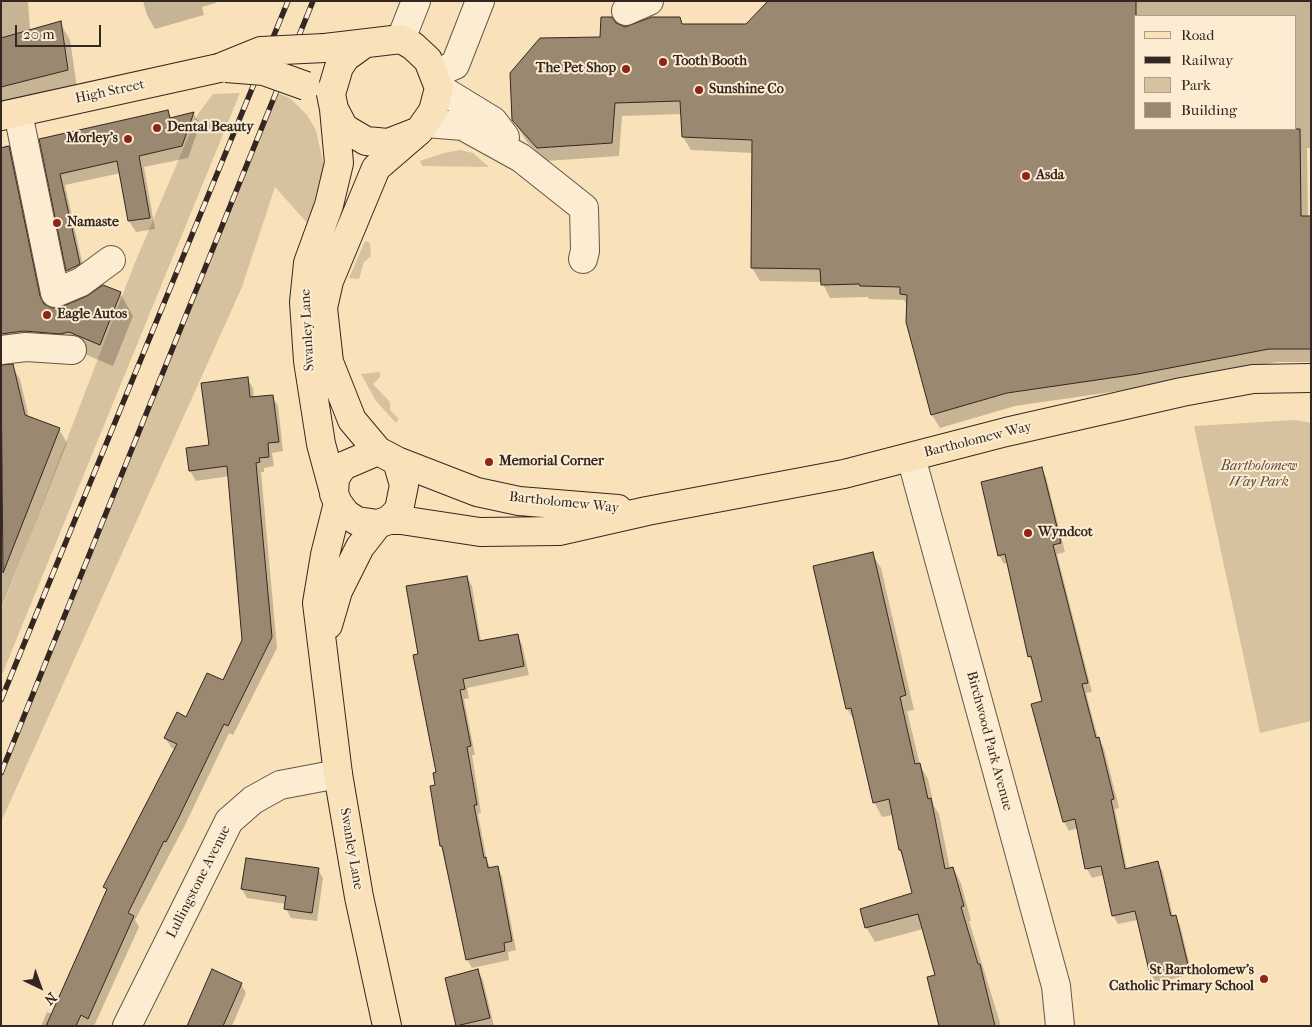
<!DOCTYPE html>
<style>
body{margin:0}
#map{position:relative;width:1312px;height:1027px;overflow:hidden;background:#f9e2ba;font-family:"IM FELL French Canon",serif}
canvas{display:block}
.frame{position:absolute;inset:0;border:2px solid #332721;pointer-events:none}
.legend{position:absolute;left:1134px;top:15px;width:162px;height:115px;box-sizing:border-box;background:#fbecd2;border:1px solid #ab9d8b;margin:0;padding:6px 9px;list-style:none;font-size:15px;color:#332721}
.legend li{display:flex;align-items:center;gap:10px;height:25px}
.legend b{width:25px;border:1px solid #ab9d8b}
.north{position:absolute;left:15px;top:962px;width:50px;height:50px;-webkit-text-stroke:4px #fbecd2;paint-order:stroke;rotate:138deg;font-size:14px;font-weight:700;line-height:20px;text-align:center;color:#332721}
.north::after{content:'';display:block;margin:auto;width:18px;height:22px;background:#332721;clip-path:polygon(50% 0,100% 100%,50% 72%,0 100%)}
.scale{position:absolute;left:15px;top:25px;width:86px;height:22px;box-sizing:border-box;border:2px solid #332721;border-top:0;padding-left:6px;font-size:15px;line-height:18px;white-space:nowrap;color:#332721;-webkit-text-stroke:4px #fbecd2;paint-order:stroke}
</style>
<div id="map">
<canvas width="1312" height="1027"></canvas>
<div class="frame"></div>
<ul class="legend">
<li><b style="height:6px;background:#f9e2ba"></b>Road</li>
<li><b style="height:6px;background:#332721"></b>Railway</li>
<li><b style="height:14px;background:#d7c2a0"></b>Park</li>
<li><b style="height:14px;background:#9a8871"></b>Building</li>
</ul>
<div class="north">N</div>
<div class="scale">20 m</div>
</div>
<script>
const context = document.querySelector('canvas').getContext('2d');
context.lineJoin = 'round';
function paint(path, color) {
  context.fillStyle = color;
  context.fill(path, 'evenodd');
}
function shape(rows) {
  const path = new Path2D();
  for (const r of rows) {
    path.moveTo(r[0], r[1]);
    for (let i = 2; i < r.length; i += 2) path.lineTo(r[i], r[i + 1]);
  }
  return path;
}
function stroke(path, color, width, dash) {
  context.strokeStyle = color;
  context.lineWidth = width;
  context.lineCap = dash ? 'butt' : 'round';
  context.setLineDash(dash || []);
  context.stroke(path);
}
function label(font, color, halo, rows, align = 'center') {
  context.font = font + ' "IM FELL French Canon",serif';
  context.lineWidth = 4;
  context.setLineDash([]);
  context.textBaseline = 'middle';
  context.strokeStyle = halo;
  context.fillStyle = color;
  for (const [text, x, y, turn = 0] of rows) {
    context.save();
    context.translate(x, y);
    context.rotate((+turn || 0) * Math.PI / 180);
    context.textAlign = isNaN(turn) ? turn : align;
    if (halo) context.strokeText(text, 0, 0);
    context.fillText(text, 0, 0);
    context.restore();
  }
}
paint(shape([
 [240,93,1,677,1,611,134,265,198,114,213,94],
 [277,93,290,98,307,115,316,130,324,166,308,224,275,187,242,287,1,822,1,777],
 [460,150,473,153,489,167,422,166,420,161,444,153],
 [365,241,370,243,371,256,364,262,359,279,349,278],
 [380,372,380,377,373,384,390,402,390,410,399,419,396,423,376,401,361,374],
 [1296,420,1311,423,1311,721,1260,733,1194,426]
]), '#d7c2a0');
paint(shape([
 [1,1,28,1,30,31,60,23,70,40,77,87,1,105],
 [143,1,216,1,216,3,202,7,204,15,155,29,147,15],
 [770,1,1311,1,1311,148,1307,148,1308,217,1311,217,1311,362,1277,362,1146,387,1015,406,940,428,932,415,908,306,904,300,869,299,868,297,830,298,822,282,760,281,752,268,753,153,691,150,683,137,682,114,622,116,619,156,546,161,527,142,513,120,616,24,625,28,679,18,683,25,747,25],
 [1136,16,1296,16,1296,129,1136,129],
 [167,112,172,119,193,113,200,124,188,158,144,167,155,229,136,232,129,221,121,173,65,185,85,275,74,282,68,271,41,140],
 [8,145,21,167,50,308,120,293,133,316,113,366,82,353,1,353,1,147],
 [12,366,20,379,29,418,59,429,67,443,1,609,1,367],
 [247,379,253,388,254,398,272,396,278,406,283,451,272,453,274,466,264,468,264,472,261,472,277,648,233,735,229,733,184,827,135,920,139,927,94,1026,41,1026,47,1012,53,1014,107,892,105,887,175,750,171,747,165,738,224,681,244,641,230,476,196,481,190,471,187,449,210,446],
 [1041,468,1046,477,1065,552,1057,554,1092,692,1086,693,1098,738,1104,748,1119,808,1115,809,1127,870,1158,863,1163,872,1173,917,1175,916,1180,925,1192,974,1156,983,1151,974,1138,920,1118,924,1113,915,1104,875,1092,878,1087,869,1078,828,1069,831,1064,822,1032,705,1044,702,1034,665,1029,656,1008,563,1004,564,999,555],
 [872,554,881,568,914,710,907,711,920,765,928,779,934,806,939,814,950,869,953,868,961,883,971,921,969,921,1001,1026,943,1026,936,976,923,929,875,942,866,927,914,894,900,850,893,815,882,817,874,802,856,723,847,709],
 [467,577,472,586,481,642,517,635,522,644,529,675,467,688,469,698,464,699,475,755,472,755,481,813,478,814,487,861,491,868,497,867,502,876,516,950,508,952,509,960,472,968,467,959,438,832,438,773,419,655],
 [318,870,323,878,317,921,291,918,286,909,286,904,247,898,242,889],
 [478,971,483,980,494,1026,457,1026,446,978],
 [241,984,246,993,232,1026,187,1026]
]), '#0003');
const building = shape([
 [768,1,1136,1,1136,129,1300,129,1301,216,1311,216,1311,349,1269,349,1138,374,1007,393,931,415,906,322,907,295,900,294,900,287,860,286,859,284,821,285,820,269,751,268,752,140,682,137,680,101,615,103,612,143,537,148,512,120,510,73,540,38,600,37,601,17,612,17,616,23,625,27,652,17,680,17,682,24,746,24,768,1],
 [61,21,68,70,1,87,1,38,61,21],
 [168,110,170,118,194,112,182,146,139,156,150,218,128,221,117,161,60,174,80,264,66,271,39,139,168,110],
 [9,146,40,296,44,304,52,308,61,307,87,296,103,285,121,292,100,345,69,332,60,334,24,331,1,334,1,148,9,146],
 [13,364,25,415,60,428,3,573,1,365,13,364],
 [248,377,250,397,273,395,279,442,268,443,269,457,259,458,260,462,256,463,272,637,228,726,224,724,179,817,166,842,164,841,128,913,134,916,88,1019,81,1015,76,1026,46,1026,107,889,103,887,177,744,164,738,177,712,186,717,207,673,223,680,242,640,227,466,189,471,186,448,209,445,201,383,248,377],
 [1042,467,1061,543,1053,545,1088,683,1082,684,1096,738,1099,737,1114,799,1111,800,1125,869,1158,861,1171,916,1176,915,1188,965,1150,975,1135,911,1112,916,1101,866,1085,869,1075,819,1063,822,1031,704,1042,701,1031,656,1028,657,1005,554,998,556,981,482,1042,467],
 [873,552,906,695,900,697,915,764,920,763,928,799,931,798,945,869,953,867,964,906,961,907,978,964,980,964,995,1026,939,1026,927,977,935,975,918,914,865,928,860,909,912,893,901,850,899,850,889,799,873,803,851,708,846,709,813,566,873,552],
 [467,576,479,641,518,634,524,666,463,679,465,689,460,690,471,746,467,747,477,805,474,805,484,858,486,857,488,868,498,866,512,941,504,943,505,951,466,960,442,846,440,846,430,786,435,785,433,773,436,772,413,655,418,654,406,586,467,576],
 [246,858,319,868,312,913,284,909,286,896,241,889,246,858],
 [212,969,242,983,223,1026,187,1026,212,969],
 [478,969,490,1018,456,1026,445,978,478,969]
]);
paint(building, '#9a8871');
stroke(building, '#332721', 1);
const minor = shape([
 [626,11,649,1],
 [401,39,416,1],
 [434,74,455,65,480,1],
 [439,88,493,121,505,137],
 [18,113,55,293,81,282,111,260],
 [426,123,463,126,521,158,584,208,585,251,583,259],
 [1,350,26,347,72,350],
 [911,457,1056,986,1060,1026],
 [127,1026,229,821,253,800,280,785,338,774]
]);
const major = shape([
 [325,48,401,39,413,46,428,60,439,88,433,111,419,131,388,143,366,141,344,128,334,109,331,94,339,67,346,57,364,44],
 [1,116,219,68],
 [419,131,376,168,329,281,323,308,329,362,352,420,378,451,397,461,477,492,519,501,618,509],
 [378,451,343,466,335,478,334,494,338,503,346,514,357,521,378,524,389,520,401,520,480,532,559,531,647,511,844,474,1006,432,1182,392,1253,379,1311,378],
 [334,492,321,444,308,361,304,302,308,263,329,205,339,163,334,109],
 [338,503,325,555,317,603,338,774,359,897,387,1026],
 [389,520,399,510,404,485,397,461],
 [328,625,338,591,360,547,378,524]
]);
stroke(minor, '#645647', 30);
stroke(major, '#332721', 30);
stroke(minor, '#fbecd2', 28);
stroke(major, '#f9e2ba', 28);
const rail = shape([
 [1,700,288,1],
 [1,773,313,1]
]);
stroke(rail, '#332721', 5.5);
stroke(rail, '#fbecd2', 4, [11]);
const majorBridge = shape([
 [219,68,261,51,325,48],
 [226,68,264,71,306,86]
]);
stroke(majorBridge, '#332721', 30, []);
stroke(majorBridge, '#f9e2ba', 28);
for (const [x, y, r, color] of [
 [663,62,5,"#8f2418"],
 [626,69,5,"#8f2418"],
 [699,90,5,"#8f2418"],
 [157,128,5,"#8f2418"],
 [128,139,5,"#8f2418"],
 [1026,176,5,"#8f2418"],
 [57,223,5,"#8f2418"],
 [47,315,5,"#8f2418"],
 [489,462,5,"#8f2418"],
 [1028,533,5,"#8f2418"],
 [1264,979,5,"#8f2418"]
]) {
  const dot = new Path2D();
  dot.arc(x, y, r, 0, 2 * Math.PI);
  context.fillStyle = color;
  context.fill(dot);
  stroke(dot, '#fbecd2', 2);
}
label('bold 14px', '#332721', '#fbecd2', [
 ["Tooth Booth",673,62],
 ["The Pet Shop",616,69,"right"],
 ["Sunshine Co",709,90],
 ["Dental Beauty",167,128],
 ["Morley's",118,139,"right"],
 ["Asda",1036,176],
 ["Namaste",67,223],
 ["Eagle Autos",57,315],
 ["Memorial Corner",499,462],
 ["Wyndcot",1038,533],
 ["St Bartholomew's",1254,971,"right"],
 ["Catholic Primary School",1254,987,"right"]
], 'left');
label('14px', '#332721', '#fbecd2', [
 ["High Street",110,92,-12],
 ["Swanley Lane",308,330,-93],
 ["Bartholomew Way",978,440,-14],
 ["Bartholomew Way",564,503,6],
 ["Birchwood Park Avenue",989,741,75],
 ["Swanley Lane",351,849,80],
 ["Lullingstone Avenue",199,882,-63]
]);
label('italic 14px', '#5c4e41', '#fbecd2', [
 ["Bartholomew",1259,467],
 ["Way Park",1259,483]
]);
</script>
